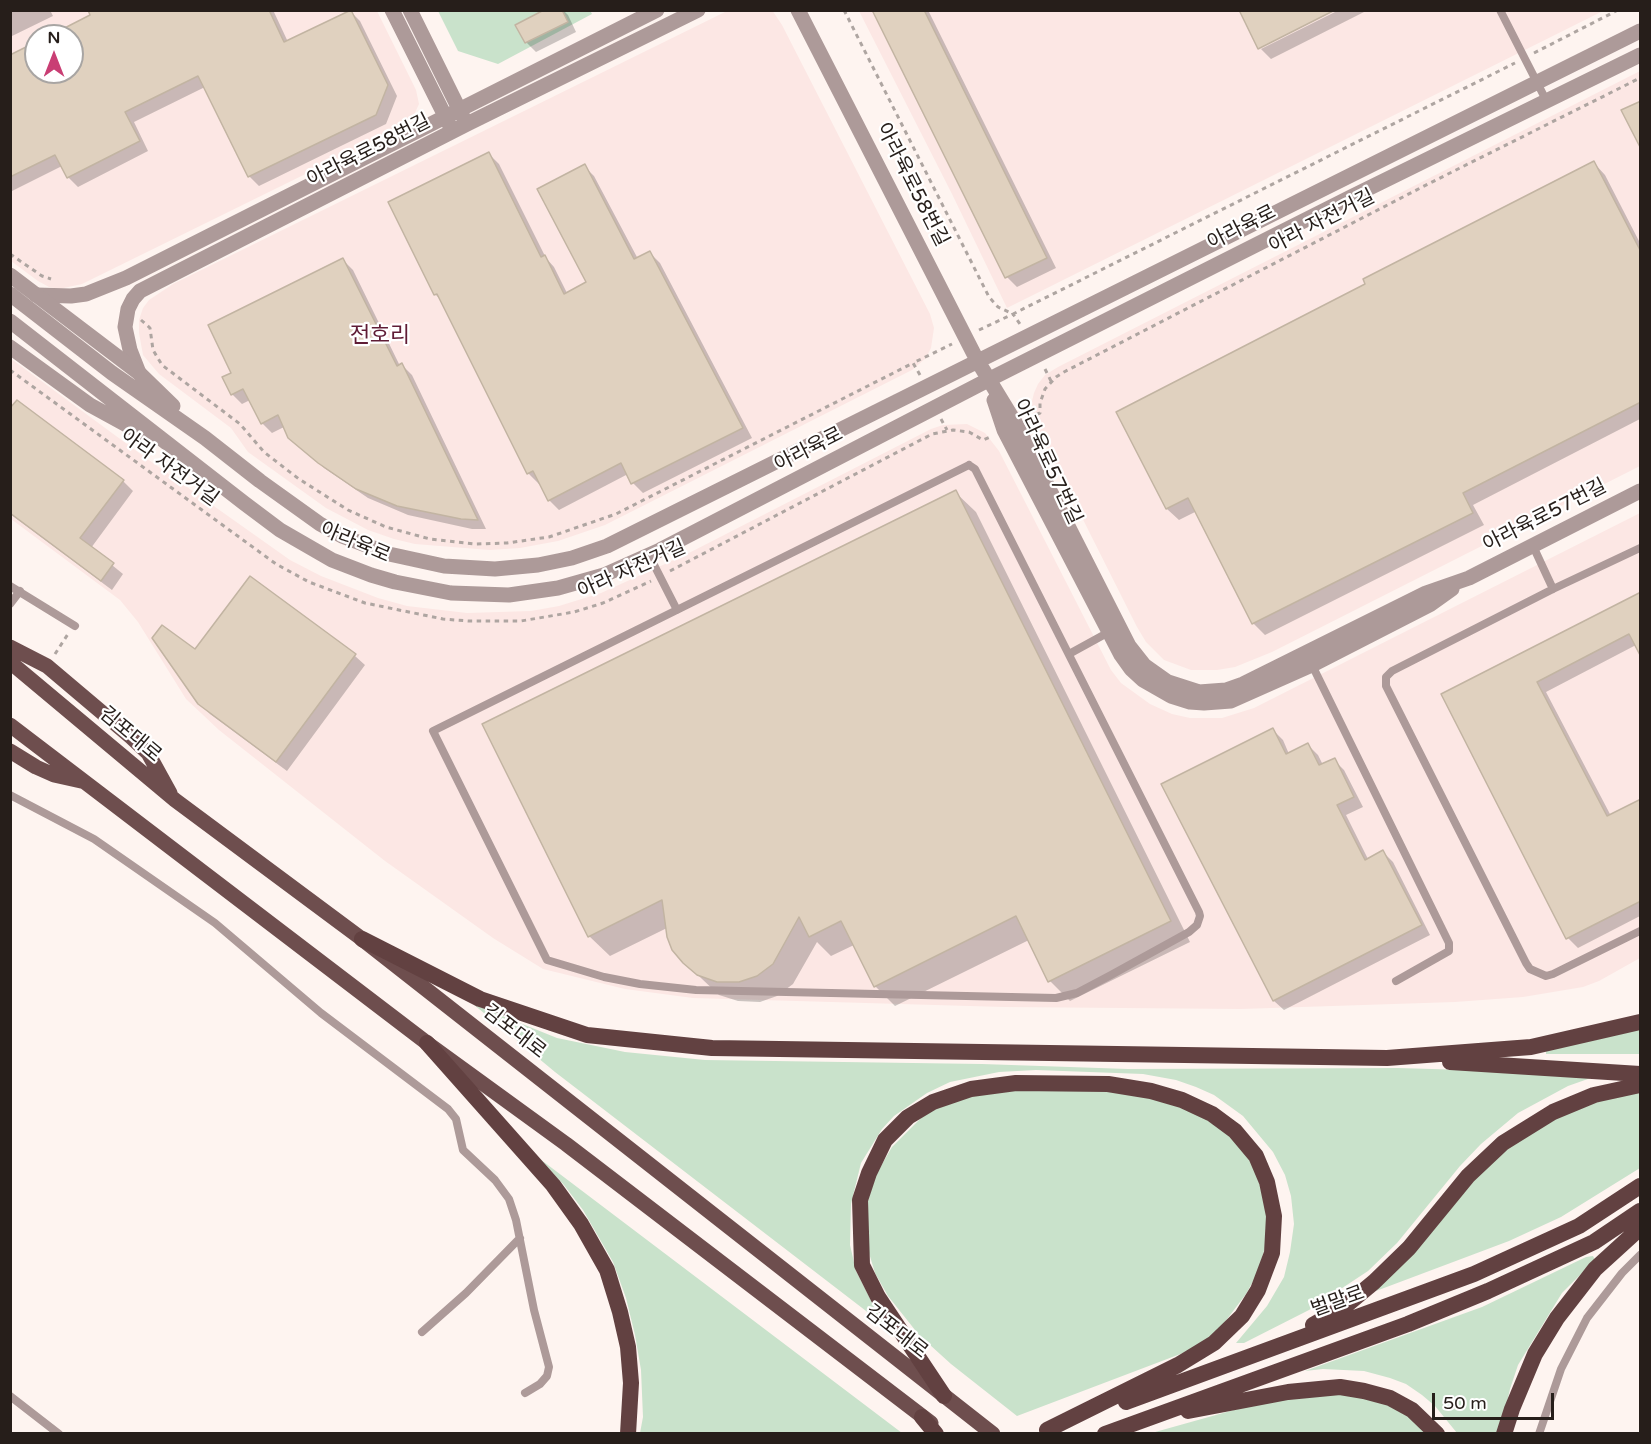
<!DOCTYPE html>
<meta charset="utf-8">
<style>
body{margin:0}
#map{position:relative;width:1651px;height:1444px;overflow:hidden;background:#fef4f0;font-family:"Varela Round",sans-serif}
canvas{display:block}
.frame{position:absolute;inset:0;border:12px solid #261e1a;pointer-events:none}
.north{position:absolute;left:24px;top:24px;width:60px;height:60px;box-sizing:border-box;background:#fff;border:2px solid #a8a5a3;border-radius:50%;rotate:0deg;font-size:16px;font-weight:700;line-height:24px;text-align:center;color:#261e1a}
.north::after{content:'';display:block;margin:auto;width:21px;height:27px;background:#c93e74;clip-path:polygon(50% 0,100% 100%,50% 72%,0 100%)}
.scale{position:absolute;left:1432px;top:1393px;width:122px;height:27px;box-sizing:border-box;border:3px solid #261e1a;border-top:0;padding-left:8px;font-size:18px;line-height:21px;white-space:nowrap;color:#261e1a;-webkit-text-stroke:4px #fff;paint-order:stroke}
</style>
<div id="map">
<canvas width="1651" height="1444"></canvas>
<div class="frame"></div>
<div class="north">N</div>
<div class="scale">50 m</div>
</div>
<script>
const context = document.querySelector('canvas').getContext('2d');
context.lineJoin = 'round';
function paint(path, color) {
  context.fillStyle = color;
  context.fill(path, 'evenodd');
}
function shape(rows) {
  const path = new Path2D();
  for (const r of rows) {
    path.moveTo(r[0], r[1]);
    for (let i = 2; i < r.length; i += 2) path.lineTo(r[i], r[i + 1]);
  }
  return path;
}
function stroke(path, color, width, dash) {
  context.strokeStyle = color;
  context.lineWidth = width;
  context.lineCap = dash ? 'butt' : 'round';
  context.setLineDash(dash || []);
  context.stroke(path);
}
function label(font, color, halo, rows, align = 'center') {
  context.font = font + ' "Varela Round","Noto Sans KR",sans-serif';
  context.lineWidth = 4.5;
  context.setLineDash([]);
  context.textBaseline = 'middle';
  context.strokeStyle = halo;
  context.fillStyle = color;
  for (const [text, x, y, turn = 0] of rows) {
    context.save();
    context.translate(x, y);
    context.rotate((+turn || 0) * Math.PI / 180);
    context.textAlign = isNaN(turn) ? turn : align;
    if (halo) context.strokeText(text, 0, 0);
    context.fillText(text, 0, 0);
    context.restore();
  }
}
paint(shape([
 [772,10,782,25,930,314,934,328,931,348,926,358,912,370,605,525,558,541,520,548,490,550,415,544,394,539,368,530,326,508,248,452,231,428,159,374,143,355,139,333,139,320,143,308,149,300,173,284,727,11],
 [10,11,377,11,416,90,419,104,413,117,401,127,82,284,59,289,49,287,38,281,11,261],
 [36,36,72,36,72,72,36,72],
 [859,11,1603,11,1007,308,952,194],
 [1640,71,1640,466,1272,652,1235,667,1217,670,1191,670,1164,660,1146,642,1137,627,1038,430,1031,405,1034,393,1038,384,1045,375,1058,367],
 [10,358,146,458,290,560,321,576,378,598,407,606,467,613,531,611,559,606,601,593,687,554,931,429,943,425,967,424,985,433,999,451,1111,670,1121,683,1150,704,1172,714,1190,718,1222,718,1254,708,1640,513,1640,958,1599,981,1583,987,1523,997,1455,1002,1241,1009,1004,1007,693,998,625,989,543,969,493,938,385,861,219,730,186,699,138,622,120,600,11,519]
]), '#fce7e4');
paint(shape([
 [590,10,592,14,498,64,458,51,438,11],
 [473,1004,557,1038,625,1052,705,1060,982,1064,1128,1069,1398,1068,1602,1074,1568,1086,1518,1113,1481,1144,1460,1166,1397,1243,1368,1271,1309,1310,1244,1343,1236,1343,1267,1306,1284,1277,1290,1252,1294,1224,1291,1196,1285,1175,1273,1152,1243,1116,1214,1095,1196,1087,1176,1080,1143,1074,1036,1070,999,1072,950,1082,927,1093,894,1116,882,1129,861,1163,851,1204,850,1245,856,1271,883,1324,555,1072],
 [1640,1029,1640,1054,1546,1054,1546,1050],
 [1115,1089,1202,1111,1236,1139,1253,1164,1267,1206,1265,1248,1257,1274,1246,1294,1218,1331,1203,1342,1183,1353,1017,1416,951,1364,919,1335,888,1296,875,1273,866,1243,867,1204,875,1176,892,1147,923,1116,939,1107,964,1098,993,1091],
 [1640,1089,1640,1168,1561,1217,1509,1241,1376,1291,1499,1152,1562,1112],
 [540,1159,902,1433,640,1433,643,1417,641,1370,635,1335,626,1298,613,1262,583,1210,564,1185],
 [1593,1256,1595,1260,1562,1293,1518,1365,1510,1389,1500,1433,1457,1433,1435,1406,1422,1395,1406,1384,1390,1378,1364,1371,1323,1369,1305,1371,1482,1307,1586,1257],
 [1298,1392,1385,1396,1435,1434,1148,1434]
]), '#c9e2cb');
paint(shape([
 [10,10,50,10,53,16,10,37],
 [89,10,273,10,288,42,350,11,360,21,397,96,386,124,259,186,249,176,205,87,134,122,148,151,78,187,68,177,62,166,10,192,10,57,36,44,36,72,72,72,72,36,52,36,92,16],
 [548,10,563,10,568,15,576,32,536,52,526,42],
 [874,10,928,10,1056,268,1017,287,1007,277],
 [1339,10,1368,10,1271,59,1261,49],
 [489,154,499,164,546,258,554,267,567,293,588,282,584,166,594,176,638,259,650,253,660,263,752,438,643,493,633,483,628,474,559,510,549,500,541,483,539,484,529,474,443,302,435,294],
 [1594,163,1605,175,1640,243,1640,419,1473,505,1484,525,1265,635,1253,623,1197,511,1179,520,1167,509,1118,413,1367,285],
 [343,260,353,270,400,366,402,365,412,375,486,529,472,529,408,515,368,498,324,468,284,427,272,433,262,423,250,400,242,404,232,394,233,373],
 [17,402,123,481,133,491,91,548,123,574,112,590,10,514,10,410],
 [955,492,976,512,1190,942,1070,1001,1050,981,1029,940,895,1006,875,986,854,945,831,956,817,942,793,984,777,996,760,1002,738,1001,719,995,684,962,667,928,610,956,589,936],
 [250,578,355,656,365,665,287,771,210,714,200,703,196,651],
 [1640,594,1636,645,1546,692,1611,816,1640,801,1640,916,1578,948,1568,938,1443,694],
 [1273,730,1283,740,1289,754,1308,745,1318,755,1323,765,1334,760,1344,770,1363,807,1346,815,1368,859,1383,852,1393,862,1430,935,1284,1010,1274,1001,1163,785]
]), '#0003');
const building = shape([
 [88,10,269,10,284,42,351,10,388,85,376,115,248,177,198,76,125,112,140,141,67,178,55,155,10,177,10,55,36,42,36,72,72,72,72,36,49,36,90,15,88,10],
 [544,10,562,10,568,22,525,43,515,25,544,10],
 [872,10,924,10,1047,258,1005,278,872,10],
 [1239,10,1335,10,1258,49,1239,10],
 [1641,101,1641,149,1621,110,1641,101],
 [489,152,541,257,545,255,564,294,586,282,537,189,585,164,634,259,650,251,743,428,631,484,621,463,548,501,533,471,527,474,437,294,434,295,388,202,489,152],
 [1594,161,1641,252,1641,402,1463,493,1473,513,1252,624,1188,498,1166,509,1116,412,1365,284,1363,279,1594,161],
 [343,258,397,366,402,363,478,520,461,519,397,506,356,489,318,463,288,438,278,415,261,424,243,389,231,395,222,377,231,373,208,325,343,258],
 [17,400,124,480,80,538,114,563,101,581,10,513,10,408,17,400],
 [956,490,1171,921,1048,982,1016,916,874,987,841,921,809,937,799,917,773,964,757,976,739,982,717,982,697,975,683,963,672,950,667,937,662,900,588,937,482,724,956,490],
 [250,576,356,654,276,762,198,704,152,638,162,625,195,649,250,576],
 [1641,592,1641,657,1629,634,1537,682,1607,816,1641,799,1641,901,1566,939,1441,694,1641,592],
 [1273,728,1286,754,1308,743,1319,765,1335,758,1354,797,1337,805,1365,860,1383,850,1422,925,1273,1001,1161,784,1273,728]
]);
paint(building, '#e0d1bf');
stroke(building, '#c2b4a2', 1.5);
stroke(shape([
 [844,10,989,297,998,307,1013,314,1515,63],
 [1534,53,1618,10],
 [10,254,42,276,51,279],
 [141,320,150,328,153,350,162,365,240,424,264,452,299,479,348,510,386,527,430,539,475,544,507,543,549,537,616,514,913,363],
 [979,330,1013,314,1020,324],
 [1045,369,1051,381],
 [10,370,276,564,309,582,365,603,443,619,468,621,521,621,574,612,603,603,651,581],
 [920,375,913,363,952,344],
 [1028,418,1040,413,1040,403,1045,389,1056,377,1064,372,1430,183,1640,78],
 [941,419,947,430],
 [670,571,932,434,953,430,969,432,983,440,990,437],
 [55,654,68,634]
]), '#aea5a1', 3, [4.5, 4.5]);
stroke(shape([
 [1500,10,1547,102],
 [969,465,975,469,1199,912,1200,916,1197,925,1189,932,1111,975,1077,993,1056,998,696,990,640,984,604,977,547,960,433,731,969,465],
 [1533,546,1553,589],
 [1640,548,1553,589,1392,671,1386,677,1386,686,1526,963,1530,969,1546,976,1553,974,1640,931],
 [649,555,677,610],
 [10,586,75,626],
 [10,604,20,591],
 [1069,654,1109,632],
 [1312,665,1449,943,1449,951,1396,981],
 [10,795,94,839,215,923,321,1013,448,1109,456,1119,463,1150,495,1180,509,1199,516,1220,534,1310,549,1367,547,1376,540,1384,525,1393],
 [422,1332,466,1293,520,1238],
 [10,1396,59,1434],
 [1539,1434,1561,1369,1587,1318,1622,1273,1640,1255]
]), '#ad9a99', 8);
stroke(shape([
 [392,10,450,126],
 [410,10,464,119],
 [36,295,71,296,86,294,126,278,657,10],
 [139,373,130,350,125,327,128,309,133,299,140,291,467,124,698,10]
]), '#ad9a99', 15);
stroke(shape([
 [798,10,977,360,1016,424,1129,646,1144,665,1168,682,1199,692,1226,690,1243,684,1426,593,1469,578,1640,491],
 [10,275,139,373,173,406],
 [10,294,112,373,205,438,260,481,320,524,342,536,389,554,444,566,495,569,538,565,572,558,607,546,1640,31],
 [10,321,244,503,280,530,332,560,371,575,395,582,451,593,509,595,558,588,604,575,660,550,988,380,1353,196,1640,55],
 [10,347,90,405,143,434],
 [994,400,1004,430,1121,655,1131,669,1143,680,1171,696,1190,702,1204,703,1231,701,1312,665,1431,604,1452,589]
]), '#ad9a99', 15);
stroke(shape([
 [10,647,47,666,131,737,148,753,170,793],
 [10,662,175,800,362,939,993,1434],
 [10,725,427,1043,566,1144,931,1423],
 [10,751,36,767,54,775,81,781]
]), '#6e4e4e', 15);
stroke(shape([
 [362,939,480,999,587,1035,712,1048,1387,1058,1531,1047,1640,1022],
 [427,1043,553,1185,581,1224,607,1270,620,1312,628,1347,631,1383,628,1434],
 [1450,1062,1640,1074],
 [1313,1325,1344,1307,1374,1282,1409,1248,1468,1176,1503,1143,1553,1112,1594,1095,1640,1085],
 [944,1396,878,1297,862,1265,860,1200,869,1173,885,1140,908,1117,933,1102,971,1089,1016,1083,1108,1084,1151,1091,1182,1100,1212,1114,1235,1131,1256,1156,1267,1182,1274,1216,1272,1253,1258,1290,1242,1316,1214,1343,1178,1365,1047,1430],
 [1126,1402,1474,1274,1579,1226,1640,1186],
 [1188,1411,1288,1392,1340,1387,1364,1391,1390,1398,1412,1410,1437,1434],
 [922,1417,936,1434],
 [1105,1434,1408,1324,1488,1291,1594,1242,1640,1211],
 [1504,1434,1512,1409,1535,1354,1557,1318,1595,1269,1640,1228]
]), '#624141', 16);
label('20px', '#261e1a', '#fff', [
 ["아라육로58번길",369,151,-27],
 ["아라육로58번길",912,185,63],
 ["아라 자전거길",1322,222,-27],
 ["아라육로",1242,228,-27],
 ["아라육로",809,450,-27],
 ["아라육로57번길",1047,462,65],
 ["아라 자전거길",169,468,36],
 ["아라육로57번길",1545,516,-27],
 ["아라육로",355,543,23],
 ["아라 자전거길",632,570,-24],
 ["김포대로",130,735,40],
 ["김포대로",514,1032,38],
 ["벌말로",1338,1302,-20],
 ["김포대로",896,1332,38]
]);
label('22px', '#5f1c35', '#fff', [
 ["전호리",380,336]
]);
</script>
